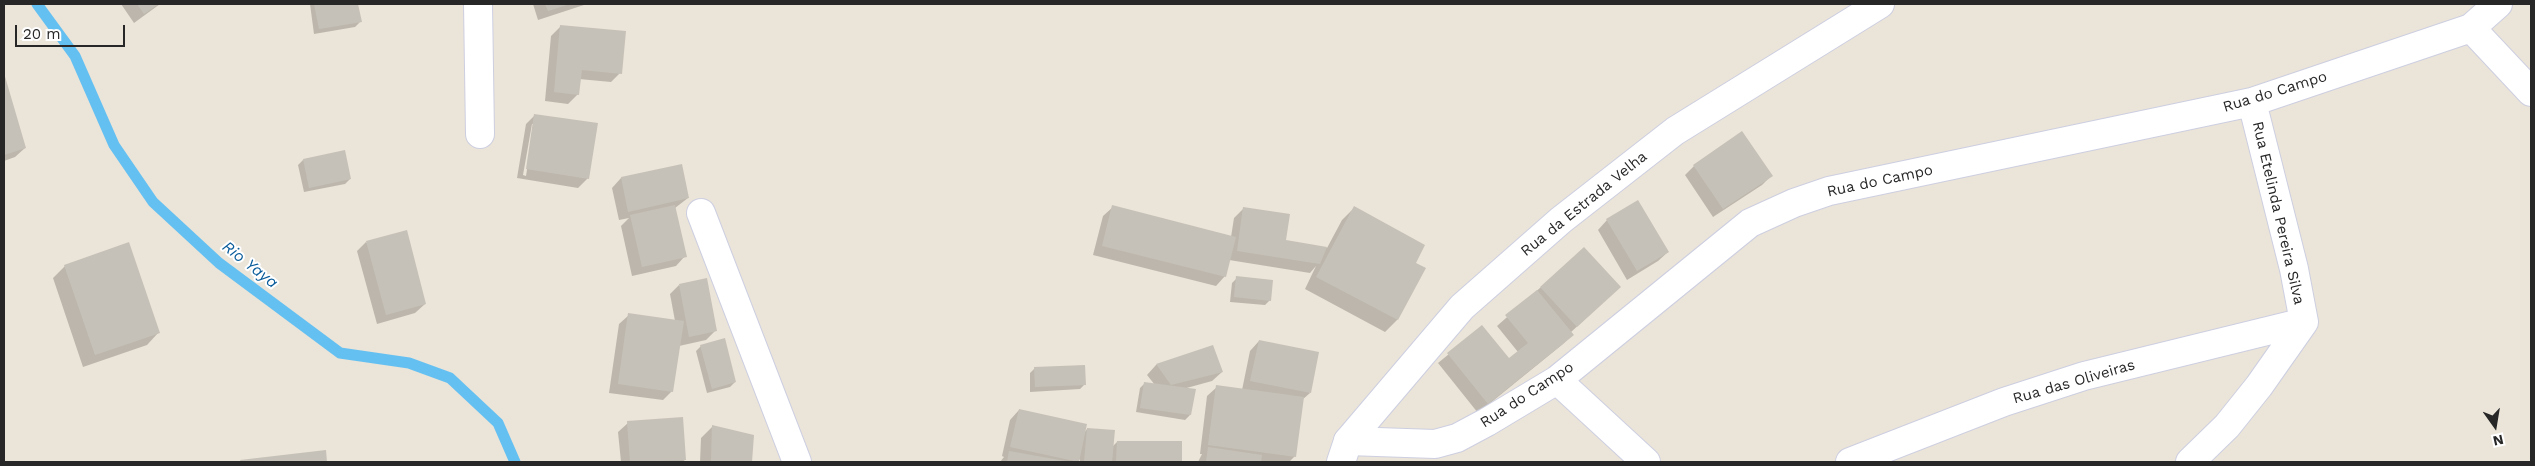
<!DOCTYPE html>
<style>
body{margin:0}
#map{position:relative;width:2535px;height:466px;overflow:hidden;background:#ebe4d8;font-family:"Work Sans",sans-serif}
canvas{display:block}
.frame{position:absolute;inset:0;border:5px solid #272727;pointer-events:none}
.north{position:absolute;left:2470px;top:401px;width:50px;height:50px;-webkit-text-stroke:4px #fff;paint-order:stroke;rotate:167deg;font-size:14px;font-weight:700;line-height:20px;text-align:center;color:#272727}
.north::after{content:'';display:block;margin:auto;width:18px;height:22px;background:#272727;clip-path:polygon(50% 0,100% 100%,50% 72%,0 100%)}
.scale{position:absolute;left:15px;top:25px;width:110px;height:22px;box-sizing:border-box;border:2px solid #272727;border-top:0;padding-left:6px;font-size:15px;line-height:18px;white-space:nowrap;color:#272727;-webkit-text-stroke:4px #fff;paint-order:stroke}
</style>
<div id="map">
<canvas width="2535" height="466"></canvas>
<div class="frame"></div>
<div class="north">N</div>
<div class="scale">20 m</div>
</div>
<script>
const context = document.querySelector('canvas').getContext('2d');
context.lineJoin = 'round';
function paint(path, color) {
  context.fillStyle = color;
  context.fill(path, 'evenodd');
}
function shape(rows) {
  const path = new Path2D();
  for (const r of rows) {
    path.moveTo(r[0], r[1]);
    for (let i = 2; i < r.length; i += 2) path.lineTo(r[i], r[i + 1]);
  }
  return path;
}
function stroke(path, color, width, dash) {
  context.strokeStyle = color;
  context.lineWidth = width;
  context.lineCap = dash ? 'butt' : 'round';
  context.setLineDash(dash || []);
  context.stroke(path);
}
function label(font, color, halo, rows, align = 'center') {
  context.font = font + ' "Work Sans",sans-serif';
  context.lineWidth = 4;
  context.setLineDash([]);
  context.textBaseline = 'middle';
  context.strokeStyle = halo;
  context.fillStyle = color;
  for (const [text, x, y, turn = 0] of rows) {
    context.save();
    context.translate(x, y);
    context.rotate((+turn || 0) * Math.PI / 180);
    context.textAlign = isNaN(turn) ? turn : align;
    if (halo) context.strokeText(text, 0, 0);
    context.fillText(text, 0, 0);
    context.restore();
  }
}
paint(shape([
 [121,4,160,4,134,23],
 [310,4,357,4,360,22,355,27,314,34],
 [533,4,587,4,538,20],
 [560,27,620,73,611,82,579,79,578,94,568,104,545,101,551,36],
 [4,75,25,148,15,157,4,161],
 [535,115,588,178,578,188,517,178,526,124],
 [532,124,534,124,526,176,523,175],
 [303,160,350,179,345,184,304,192,298,165],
 [1694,166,1771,176,1762,185,1713,217,1685,175],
 [621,178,688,198,675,208,685,256,676,266,632,276,621,226,629,218,619,220,612,188],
 [1113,207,1231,237,1234,218,1244,208,1284,241,1327,248,1342,220,1354,208,1414,263,1425,268,1397,320,1385,332,1305,289,1316,266,1310,273,1229,260,1225,276,1216,286,1093,255,1103,216],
 [1607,220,1668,252,1658,261,1627,280,1598,230],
 [366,242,425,304,415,313,377,324,357,251],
 [1584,249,1610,296,1570,333,1572,335,1563,344,1478,413,1438,363,1482,327,1509,359,1518,352,1497,326],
 [65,266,159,332,147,345,83,367,53,278],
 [1237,278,1270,300,1265,305,1230,302,1232,283],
 [679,285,716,330,706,340,679,346,672,391,663,400,609,393,619,324,629,315,675,321,670,294],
 [1259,341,1310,393,1302,400,1295,456,1289,462,1198,462,1202,454,1200,454,1207,396,1217,387,1242,390,1250,351],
 [701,346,735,382,730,387,707,393,696,351],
 [1212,346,1222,372,1212,381,1183,389,1190,415,1185,420,1136,412,1140,388,1145,383,1155,385,1147,375,1156,365],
 [1035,368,1085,384,1080,389,1030,392,1030,373],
 [1019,410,1084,433,1087,429,1112,447,1117,442,1181,442,1181,462,1080,462,1080,459,1077,462,1000,462,1004,457,1002,456,1010,420],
 [628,423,685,460,682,462,621,462,618,432],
 [713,426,752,436,751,462,700,462,701,438],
 [325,451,326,462,240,462,241,461]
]), '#0003');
stroke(shape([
 [37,4,75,56,114,145,153,202,219,263,340,353,409,363,450,378,498,423,515,462]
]), '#65c0f2', 11);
paint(shape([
 [137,4,159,4,144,14],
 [314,4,358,4,362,22,319,29],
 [545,4,570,4,548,11],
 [560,25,626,31,622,74,582,70,579,95,554,92],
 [4,73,26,148,4,155],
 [534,114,598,123,589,179,526,169],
 [1742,131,1773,176,1723,209,1693,165],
 [345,150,351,179,309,188,303,159],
 [682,164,689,198,628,212,621,177],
 [1638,200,1669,252,1637,271,1606,219],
 [675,205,687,257,642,267,630,215],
 [1112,205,1236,237,1226,277,1102,246],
 [1354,206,1425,245,1416,263,1426,268,1398,320,1316,277],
 [1243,207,1290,214,1286,240,1327,247,1320,264,1237,251],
 [407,230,426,304,386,315,366,241],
 [129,242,160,333,95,355,64,265],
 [1584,247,1621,287,1577,327,1540,287],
 [1236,276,1273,280,1271,301,1234,297],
 [707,278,717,331,689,337,679,284],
 [1537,290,1574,335,1488,404,1447,353,1482,325,1509,358,1528,343,1505,315],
 [628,313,684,321,673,392,618,384],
 [725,338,736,382,712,389,700,345],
 [1259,340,1319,352,1311,393,1250,381],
 [1213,345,1223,372,1171,385,1156,364],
 [1085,365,1086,385,1035,387,1034,367],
 [1144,382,1196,389,1191,415,1140,408],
 [1216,385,1304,397,1296,457,1208,445],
 [1019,409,1087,424,1079,462,1010,447],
 [683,417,686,460,630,462,627,421],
 [712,425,754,435,752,462,711,462],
 [1087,428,1115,430,1112,462,1084,462],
 [1117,441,1182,441,1182,462,1116,462],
 [1208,447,1262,455,1261,462,1206,462],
 [326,450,327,462,241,462,240,460],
 [1009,451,1065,461,1065,462,1007,462]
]), '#c6c1b8');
const minor = shape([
 [478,4,480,134],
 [2471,28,2531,92],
 [701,213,797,462],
 [1557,380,1646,462],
 [1348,441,1435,444,1457,438,1487,422,1557,380,1750,223,1794,203,1829,191,2252,102,2471,28,2498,4],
 [1850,462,2004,402,2084,376,2304,322],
 [2190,462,2227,426,2259,386,2304,322,2294,269,2252,102]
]);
const secondary = shape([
 [1341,462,1348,441,1462,307,1561,220,1675,131,1880,4]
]);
stroke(minor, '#cdcfe1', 30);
stroke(secondary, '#cdcfe1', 30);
stroke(minor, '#fff', 28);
stroke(secondary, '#fff', 28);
label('15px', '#272727', '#fff', [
 ["Rua do Campo",2275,92,-17],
 ["Rua do Campo",1880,181,-12],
 ["Rua da Estrada Velha",1584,204,-39],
 ["Rua Etelinda Pereira Silva",2278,213,77],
 ["Rua das Oliveiras",2074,382,-16],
 ["Rua do Campo",1527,395,-33]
]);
label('italic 16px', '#085b9a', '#fff', [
 ["Rio Yaya",250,265,38]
]);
</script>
